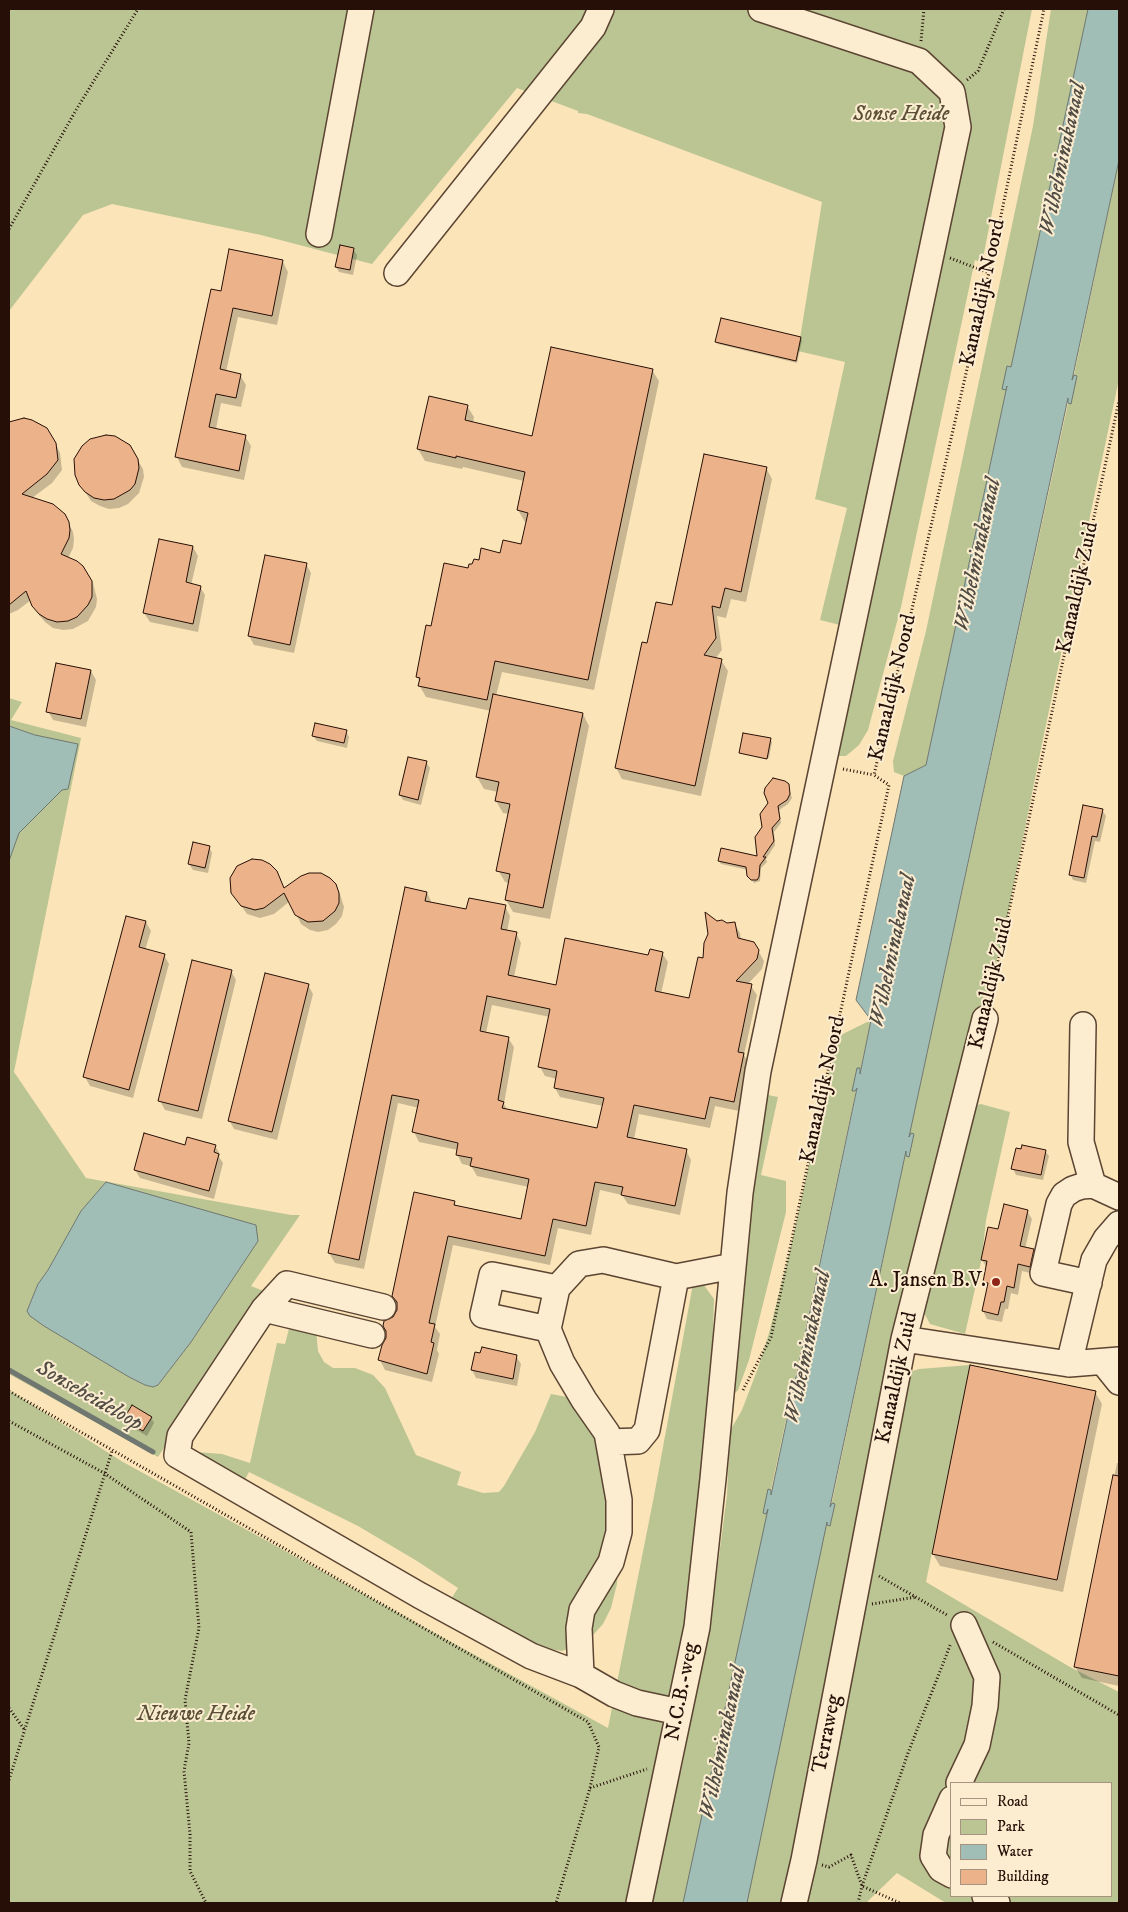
<!DOCTYPE html>
<style>
body{margin:0}
#map{position:relative;width:1128px;height:1912px;overflow:hidden;background:#fbe4b8;font-family:"IM FELL DW Pica",serif}
canvas{display:block}
.frame{position:absolute;inset:0;border:10px solid #260f06;pointer-events:none}
.legend{position:absolute;left:950px;top:1782px;width:162px;height:115px;box-sizing:border-box;background:#fcedd1;border:1px solid #a69480;margin:0;padding:6px 9px;list-style:none;font-size:15px;color:#260f06}
.legend li{display:flex;align-items:center;gap:10px;height:25px}
.legend b{width:25px;border:1px solid #a69480}
</style>
<div id="map">
<canvas width="1128" height="1912"></canvas>
<div class="frame"></div>
<ul class="legend">
<li><b style="height:6px;background:#fcedd1"></b>Road</li>
<li><b style="height:14px;background:#bac593"></b>Park</li>
<li><b style="height:14px;background:#a0bdb6"></b>Water</li>
<li><b style="height:14px;background:#ecb28a"></b>Building</li>
</ul>
</div>
<script>
const context = document.querySelector('canvas').getContext('2d');
context.lineJoin = 'round';
function paint(path, color) {
  context.fillStyle = color;
  context.fill(path, 'evenodd');
}
function shape(rows) {
  const path = new Path2D();
  for (const r of rows) {
    path.moveTo(r[0], r[1]);
    for (let i = 2; i < r.length; i += 2) path.lineTo(r[i], r[i + 1]);
  }
  return path;
}
function stroke(path, color, width, dash) {
  context.strokeStyle = color;
  context.lineWidth = width;
  context.lineCap = dash ? 'butt' : 'round';
  context.setLineDash(dash || []);
  context.stroke(path);
}
function label(font, color, halo, rows, align = 'center') {
  context.font = font + ' "IM FELL DW Pica",serif';
  context.lineWidth = 4;
  context.setLineDash([]);
  context.textBaseline = 'middle';
  context.strokeStyle = halo;
  context.fillStyle = color;
  for (const [text, x, y, turn = 0] of rows) {
    context.save();
    context.translate(x, y);
    context.rotate((+turn || 0) * Math.PI / 180);
    context.textAlign = isNaN(turn) ? turn : align;
    if (halo) context.strokeText(text, 0, 0);
    context.fillText(text, 0, 0);
    context.restore();
  }
}
paint(shape([
 [9,9,1032,9,982,263,975,260,901,607,868,730,859,745,846,756,839,756,835,753,840,625,820,620,847,508,815,499,845,362,798,351,822,202,587,114,578,113,578,111,517,88,372,264,261,235,112,204,83,215,9,311],
 [1051,9,1088,9,1010,372,1008,366,1003,389,1007,386,926,765,904,776,894,772,893,761,926,631,1033,126],
 [1119,160,1119,379,1043,739,1007,918,844,1593,790,1863,805,1871,906,1378,910,1372,919,1369,970,1365,926,1582,1070,1667,1119,1692,1119,1903,946,1903,897,1873,867,1902,868,1903,9,1903,9,1390,123,1462,608,1728,654,1496,695,1273,714,1299,709,1460,669,1762,681,1772,712,1610,727,1495,730,1431,742,1410,758,1368,769,1333,790,1250,837,1037,871,1020,767,1509,828,1521,906,1151,908,1157,914,1134,909,1137,1073,380],
 [952,1783,1112,1783,1112,1896,952,1896],
 [9,698,22,702,11,720,81,738,14,1072,86,1178,291,1215,300,1215,251,1286,266,1292,158,1457,9,1374,9,861,19,833,62,790,35,735,9,726],
 [106,1182,258,1241,191,1342,158,1385,153,1387,145,1385,129,1377,44,1326,27,1311,38,1284,48,1270,81,1211],
 [763,1094,778,1097,761,1175,786,1181,786,1212,749,1360,738,1390,731,1397],
 [981,1104,1010,1112,986,1220,982,1257,965,1334,930,1324,922,1309,937,1264,949,1209,977,1105],
 [291,1321,316,1330,318,1351,324,1362,333,1368,355,1368,373,1375,385,1388,416,1455,461,1472,457,1485,483,1493,499,1492,504,1486,535,1432,551,1394,567,1397,579,1402,619,1446,626,1463,628,1473,629,1489,618,1555,617,1584,611,1608,603,1624,593,1635,579,1644,562,1651,528,1646,450,1601,458,1588,417,1561,358,1526,249,1472,242,1485,183,1451,222,1454,250,1463,277,1343,285,1344]
]), '#bac593');
const water = shape([
 [1088,9,1119,9,1119,160,1072,380,1074,375,1077,376,1071,404,1068,403,1068,398,909,1137,911,1133,914,1134,909,1157,906,1156,906,1151,830,1507,832,1503,835,1504,830,1526,827,1525,827,1522,747,1903,683,1903,768,1509,766,1514,763,1513,768,1489,771,1490,771,1495,857,1088,855,1091,852,1091,857,1068,860,1068,860,1074,871,1020,856,1000,904,776,926,765,1007,386,1006,390,1002,389,1007,366,1011,367,1088,9],
 [9,726,35,735,78,744,68,789,62,790,19,833,9,861,9,726],
 [106,1182,256,1225,258,1241,191,1342,158,1385,153,1387,145,1385,129,1377,44,1326,30,1316,27,1311,38,1284,48,1270,81,1211,106,1182]
]);
paint(water, '#a0bdb6');
stroke(water, '#6f7770', 1);
paint(shape([
 [353,249,357,255,353,275,339,272,336,267],
 [283,262,288,272,277,325,238,317,226,372,240,375,246,385,241,407,221,403,216,429,245,436,251,446,244,480,182,467,177,457,222,293],
 [801,338,802,341,797,363,718,344,716,342],
 [652,370,659,381,594,690,502,672,496,696,583,714,589,726,550,919,513,912,506,900,509,883,505,882,498,870,509,814,503,813,496,801,498,792,484,789,477,777,491,711,426,697,419,685,420,682,417,677,432,627,469,570,480,561,522,546,527,522,525,522,518,510,524,481,463,467,462,469,425,461,418,449,467,406,474,417,473,423,533,438],
 [24,420,40,424,52,436,60,453,62,470,52,483,32,498,64,515,73,532,74,539,73,548,68,558,76,562,88,574,93,583,97,599,96,607,88,621,73,629,63,630,53,628,45,622,39,615,31,600,18,610,9,614,9,424],
 [115,437,129,445,143,469,144,477,139,493,128,504,119,508,109,509,100,506,91,501,80,484],
 [766,468,772,479,746,602,731,599,726,618,717,616,722,650,715,659,721,660,728,671,701,796,622,779,616,768,648,644],
 [193,547,198,556,191,585,200,587,205,595,198,632,150,622,144,613],
 [306,564,311,573,294,653,254,645,249,636],
 [91,671,96,680,86,727,53,720,48,711],
 [346,731,349,737,347,748,317,741,313,736],
 [770,740,772,742,769,758,740,752],
 [426,762,430,768,421,805,403,800,400,795],
 [773,779,781,780,788,785,792,798,788,804,779,810,781,823,774,832,775,845,766,859,767,862,761,868,760,881,754,883,751,879,748,870,721,864,719,861,759,857],
 [1102,810,1106,816,1100,842,1095,841,1086,883,1073,880,1070,874],
 [209,847,212,853,208,873,193,870,189,864],
 [335,885,340,894,344,907,342,916,336,924,328,930,318,932,310,930,301,924,290,901,274,914,260,918,247,914,235,897,284,889],
 [427,893,432,903,467,911,505,906,510,916,507,932,516,933,521,943,514,977,557,986,662,953,668,962,661,994,690,1000,717,922,727,925,734,923,740,933,741,940,756,947,764,961,762,969,747,985,751,986,757,995,744,1055,749,1064,739,1111,715,1106,710,1128,639,1114,634,1139,686,1150,691,1160,680,1215,628,1204,622,1195,600,1190,591,1235,558,1228,550,1265,453,1245,435,1327,440,1334,437,1350,439,1354,432,1382,385,1370,380,1360,398,1310,398,1304,393,1296,454,1202,457,1207,522,1220,529,1187,477,1176,471,1166,462,1164,457,1154,458,1150,419,1142,414,1132,419,1108,398,1103,364,1269,335,1263,329,1253],
 [492,1005,550,1017,540,1067,545,1076,557,1079,555,1088,560,1097,603,1106,598,1130,508,1111,504,1104,514,1047,508,1038,486,1033],
 [146,922,151,931,145,950,164,955,169,964,133,1098,90,1086,85,1077],
 [231,971,236,980,202,1119,165,1110,160,1101],
 [308,985,313,994,277,1140,234,1129,229,1120],
 [186,1146,215,1146,220,1154,219,1157,223,1163,214,1199,140,1178,135,1170],
 [1045,1151,1049,1156,1043,1180,1016,1175,1013,1169],
 [1027,1211,1032,1219,1025,1249,1033,1251,1037,1258,1034,1274,1022,1271,1018,1295,1011,1293,1008,1309,1005,1309,1002,1322,987,1319,983,1311,988,1288,985,1282,987,1268,982,1260,999,1230],
 [516,1356,521,1364,517,1386,476,1378,472,1370],
 [1095,1392,1102,1404,1063,1592,940,1566,933,1554],
 [151,1417,154,1423,147,1436,128,1425,125,1420],
 [1117,1463,1119,1463,1119,1686,1082,1678,1075,1667]
]), '#0003');
stroke(shape([
 [9,1370,153,1452]
]), '#6f7770', 5);
const building = shape([
 [340,245,354,248,350,270,335,267,340,245],
 [229,249,283,260,272,316,233,308,220,369,241,374,236,398,216,394,209,427,246,435,239,471,175,457,211,289,221,291,229,249],
 [721,318,801,337,796,361,715,342,721,318],
 [551,347,653,369,588,680,495,661,487,700,418,686,420,678,416,677,426,625,431,626,444,563,468,568,469,564,472,564,474,559,479,560,481,548,500,553,503,540,521,544,528,513,517,510,525,472,456,456,456,458,417,449,429,396,468,405,465,420,532,436,551,347],
 [24,418,32,420,47,428,56,443,58,460,47,474,22,494,53,504,65,514,69,522,70,530,69,538,61,554,77,561,83,566,92,581,92,597,88,605,77,617,68,621,57,622,47,619,39,614,32,606,26,591,9,605,9,422,24,418],
 [106,435,115,436,130,445,138,459,139,468,135,484,130,490,114,499,104,500,94,498,85,492,79,485,75,475,74,459,82,446,90,439,106,435],
 [704,454,767,467,741,592,725,588,720,608,712,606,716,638,704,655,722,659,695,786,615,768,642,642,647,643,656,602,672,605,704,454],
 [159,539,193,546,186,582,201,586,193,624,143,613,159,539],
 [265,555,307,563,290,645,248,636,265,555],
 [56,663,91,670,81,719,46,712,56,663],
 [493,694,583,713,543,908,505,900,510,874,496,871,510,804,495,801,499,782,476,777,493,694],
 [315,723,347,730,344,743,312,736,315,723],
 [743,733,771,738,767,759,739,753,743,733],
 [408,757,427,761,418,800,399,795,408,757],
 [773,778,785,781,789,784,790,794,787,800,778,806,780,819,772,828,774,841,763,857,766,857,760,865,759,877,757,880,751,880,747,876,746,867,718,861,721,848,757,856,755,837,762,827,760,814,768,803,764,793,765,788,773,778],
 [1083,805,1103,809,1097,837,1092,836,1084,878,1069,875,1083,805],
 [193,842,210,846,205,868,188,864,193,842],
 [252,859,262,860,270,864,277,871,284,888,301,876,309,873,321,873,330,878,336,884,339,893,339,903,335,911,323,921,308,922,295,915,284,893,264,908,255,910,241,906,231,893,230,878,237,866,252,859],
 [405,887,427,892,425,901,466,909,469,898,506,905,501,929,517,932,508,975,556,985,565,938,648,955,650,949,663,952,655,991,689,998,698,957,703,958,704,943,708,934,705,912,717,921,722,920,727,923,735,922,738,938,754,942,759,950,757,959,736,981,752,984,738,1052,744,1053,734,1102,710,1097,705,1119,634,1105,627,1137,687,1149,675,1206,621,1195,623,1187,595,1182,586,1226,553,1219,545,1256,448,1236,429,1323,435,1324,431,1342,434,1343,427,1374,378,1360,382,1345,386,1338,386,1331,383,1326,384,1321,393,1317,397,1310,397,1302,392,1296,414,1192,455,1201,454,1205,521,1219,529,1179,470,1166,472,1158,456,1155,458,1143,412,1132,419,1100,392,1095,359,1260,328,1253,405,887],
 [487,996,550,1009,538,1067,557,1071,554,1088,604,1098,597,1128,502,1108,504,1102,498,1100,509,1037,480,1031,487,996],
 [126,916,146,921,139,947,165,954,129,1090,83,1077,126,916],
 [192,960,232,970,198,1111,158,1101,192,960],
 [265,973,309,984,272,1132,228,1121,265,973],
 [144,1133,185,1145,187,1137,216,1145,214,1152,219,1154,209,1191,134,1170,144,1133],
 [1022,1145,1046,1150,1041,1175,1011,1169,1016,1148,1021,1149,1022,1145],
 [1004,1204,1028,1210,1020,1246,1034,1249,1030,1267,1018,1264,1014,1288,1007,1286,1004,1302,1001,1302,998,1315,982,1311,988,1283,983,1282,987,1261,981,1260,988,1227,998,1229,1004,1204],
 [482,1347,517,1355,513,1379,471,1370,475,1352,480,1353,482,1347],
 [970,1365,1096,1391,1057,1580,932,1554,970,1365],
 [132,1405,152,1417,143,1431,123,1420,132,1405],
 [1113,1475,1119,1476,1119,1676,1074,1667,1113,1475]
]);
paint(building, '#ecb28a');
stroke(building, '#260f06', 1);
const minor = shape([
 [319,234,361,9],
 [397,273,593,27,601,9],
 [1083,1025,1081,1142,1093,1185],
 [676,1277,733,1266],
 [1089,1283,1043,1273,1059,1204,1064,1195,1073,1189,1082,1186,1093,1185,1119,1197],
 [557,1288,579,1264,603,1260,676,1277,647,1430,638,1441,609,1442],
 [383,1307,287,1284,264,1309,180,1436,177,1455,419,1595,531,1656,581,1675],
 [264,1309,372,1335],
 [548,1329,483,1315,492,1275,557,1288,548,1329,562,1363,584,1400,607,1433,619,1500,619,1532,611,1562,582,1610,579,1628,581,1675,614,1694,637,1703,679,1712],
 [904,1339,1069,1364,1119,1360],
 [1103,1362,1119,1382],
 [1069,1364,1094,1260,1106,1239,1119,1224],
 [959,1783,977,1745,985,1706,987,1677,964,1625],
 [952,1799,936,1835,933,1856,941,1869,952,1875],
 [985,1896,997,1903],
 [639,1903,697,1627,713,1479,740,1193,758,1071,958,127,952,92,919,61,761,9],
 [794,1903,804,1860,904,1339,985,1019]
]);
stroke(minor, '#5b4432', 28);
stroke(shape([
 [921,41,924,9],
 [967,80,978,71,1004,9],
 [9,229,76,110,138,9],
 [950,258,989,273],
 [843,769,874,775],
 [990,999,1119,401],
 [743,1390,771,1337,889,785,874,775,989,273,1044,9],
 [9,1391,588,1722,599,1747,590,1788,556,1903],
 [9,1421,104,1473,191,1532,199,1628,185,1700,189,1743,184,1771,190,1834,190,1871,206,1903],
 [879,1576,947,1615],
 [872,1604,916,1597],
 [993,1642,1119,1715],
 [9,1708,24,1729],
 [9,1780,112,1451],
 [590,1788,647,1769],
 [822,1865,829,1867,851,1855,862,1886,900,1903],
 [858,1903,862,1886,908,1753,951,1643]
]), '#260f06', 3, [1, 2.5]);
stroke(minor, '#fcedd1', 25);
for (const [x, y, r, color] of [
 [996,1282,5,"#8f2418"]
]) {
  const dot = new Path2D();
  dot.arc(x, y, r, 0, 2 * Math.PI);
  context.fillStyle = color;
  context.fill(dot);
  stroke(dot, '#fcedd1', 2);
}
label('italic 21px', '#5a4f37', '#fcedd1', [
 ["Sonse Heide",901,116],
 ["Nieuwe Heide",196,1716]
]);
label('21px', '#260f06', '#fcedd1', [
 ["Kanaaldijk Noord",984,293,-78],
 ["Kanaaldijk Zuid",1079,588,-78],
 ["Kanaaldijk Noord",894,688,-77],
 ["Kanaaldijk Zuid",992,984,-77],
 ["Kanaaldijk Noord",824,1090,-78],
 ["Kanaaldijk Zuid",898,1378,-78],
 ["N.C.B.-weg",683,1692,-79],
 ["Terraweg",828,1734,-79]
]);
label('21px', '#260f06', '#fcedd1', [
 ["A. Jansen B.V.",986,1282]
], 'right');
label('italic 22px', '#514c44', '#fcedd1', [
 ["Wilhelminakanaal",1064,159,-78],
 ["Wilhelminakanaal",979,555,-78],
 ["Wilhelminakanaal",894,951,-78],
 ["Wilhelminakanaal",809,1347,-78],
 ["Sonseheideloop",89,1397,30],
 ["Wilhelminakanaal",724,1743,-78]
]);
</script>
